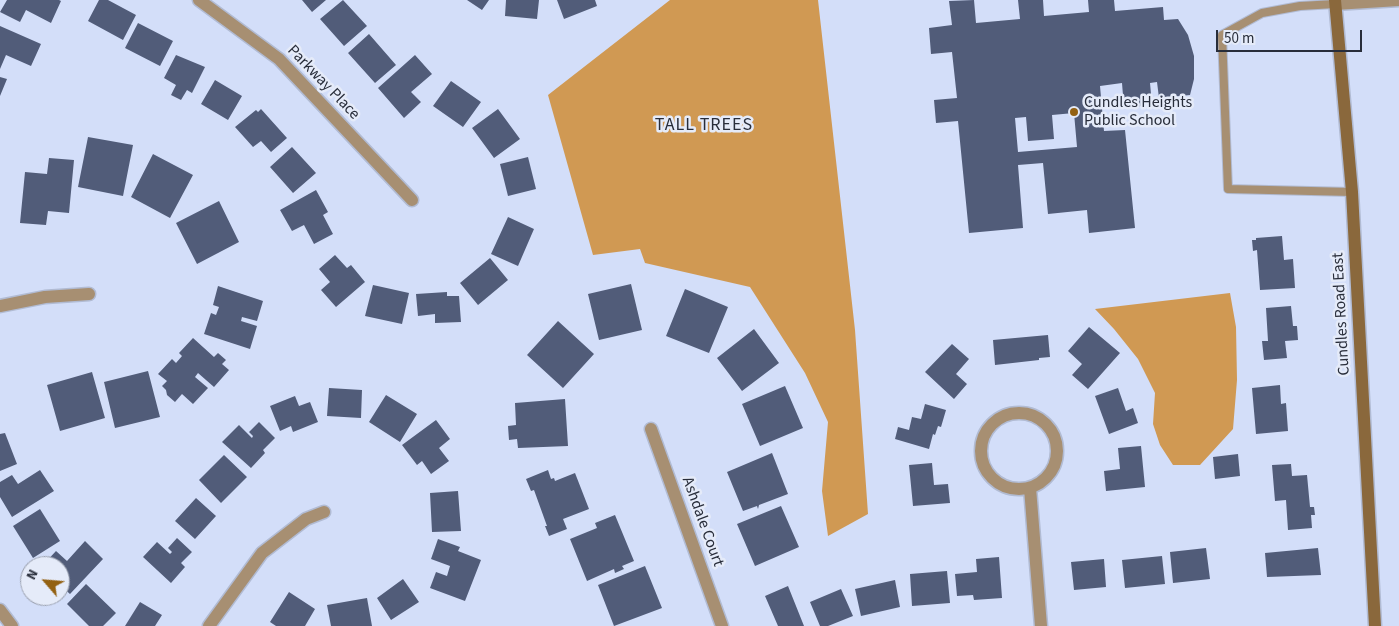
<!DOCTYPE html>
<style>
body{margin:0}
#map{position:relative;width:1399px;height:626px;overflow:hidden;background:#d3def9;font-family:"Source Sans 3",sans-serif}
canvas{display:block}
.north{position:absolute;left:20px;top:556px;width:50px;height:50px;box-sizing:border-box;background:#e5ebf9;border:1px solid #999fad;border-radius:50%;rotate:297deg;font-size:14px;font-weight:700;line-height:20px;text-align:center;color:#282d3a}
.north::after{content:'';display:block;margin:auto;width:18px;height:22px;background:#936112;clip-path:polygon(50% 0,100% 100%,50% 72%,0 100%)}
.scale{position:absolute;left:1216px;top:30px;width:146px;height:22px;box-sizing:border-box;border:2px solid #282d3a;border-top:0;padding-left:6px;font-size:15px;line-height:18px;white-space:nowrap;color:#282d3a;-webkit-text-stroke:4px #e5ebf9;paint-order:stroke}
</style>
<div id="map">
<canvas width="1399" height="626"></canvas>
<div class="north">N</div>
<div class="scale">50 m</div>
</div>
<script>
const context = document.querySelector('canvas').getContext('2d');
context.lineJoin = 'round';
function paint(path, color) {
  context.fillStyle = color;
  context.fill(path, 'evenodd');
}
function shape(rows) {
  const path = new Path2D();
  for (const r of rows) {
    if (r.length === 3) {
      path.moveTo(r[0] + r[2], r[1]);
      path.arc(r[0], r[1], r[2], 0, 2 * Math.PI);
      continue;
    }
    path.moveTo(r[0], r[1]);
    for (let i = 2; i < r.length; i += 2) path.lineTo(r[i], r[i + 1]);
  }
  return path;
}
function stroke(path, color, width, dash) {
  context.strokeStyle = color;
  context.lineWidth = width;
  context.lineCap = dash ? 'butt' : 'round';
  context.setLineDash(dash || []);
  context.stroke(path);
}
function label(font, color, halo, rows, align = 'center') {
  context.font = font + ' "Source Sans 3",sans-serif';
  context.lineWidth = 5;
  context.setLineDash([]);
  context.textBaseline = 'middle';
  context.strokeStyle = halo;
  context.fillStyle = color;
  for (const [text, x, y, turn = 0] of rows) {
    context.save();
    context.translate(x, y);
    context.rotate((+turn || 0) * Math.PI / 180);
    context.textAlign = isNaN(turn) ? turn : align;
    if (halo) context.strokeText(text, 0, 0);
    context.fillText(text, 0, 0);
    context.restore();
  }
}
paint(shape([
 [670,0,818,0,855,330,868,514,828,536,822,491,828,422,805,373,750,287,645,263,640,249,593,255,548,95],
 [1230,293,1236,327,1237,380,1233,429,1200,465,1173,465,1160,445,1153,424,1155,393,1138,359,1114,329,1095,309]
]), '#d09953');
paint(shape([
 [7,0,59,0,61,1,51,23,26,10,20,22,0,12],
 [99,0,108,0,136,15,123,40,88,21],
 [302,0,326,0,312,12],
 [343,0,367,26,344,46,320,19],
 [467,0,489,0,482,10],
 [506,0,539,0,537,19,505,16],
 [557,0,595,0,597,6,564,19],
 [974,0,976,23,1020,19,1018,0,1043,0,1044,16,1089,12,1088,0,1114,0,1115,11,1163,7,1164,20,1178,19,1188,35,1194,56,1194,79,1190,95,1159,98,1157,82,1150,83,1152,105,1124,108,1122,83,1100,86,1104,131,1125,130,1135,228,1089,233,1087,210,1048,214,1043,163,1018,165,1023,228,969,233,958,121,936,123,934,100,957,98,952,52,931,54,929,28,952,25,949,1],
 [1074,113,1077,147,1018,152,1015,118,1026,117,1028,141,1054,139,1052,115],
 [138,23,173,41,160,66,125,48],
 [0,26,41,44,31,66,6,55,0,69],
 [369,34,396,65,375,83,348,53],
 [176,55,205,67,192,93,187,90,181,100,171,95,176,85,164,78],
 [415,55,432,74,411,92,421,102,404,118,378,88],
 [0,77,7,79,0,96],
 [215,80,242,96,228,120,201,104],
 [451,81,481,102,463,127,433,106],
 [261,109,287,138,271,152,261,141,253,147,235,127,256,110,258,112],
 [498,109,520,139,494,158,472,128],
 [88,137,133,145,123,196,78,187],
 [292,147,316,173,293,193,270,167],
 [153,154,193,175,170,218,131,197],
 [528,157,536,189,508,196,500,164],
 [49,158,74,160,69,213,48,211,46,225,20,223,25,172,47,174],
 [316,190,328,212,323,215,333,234,314,244,304,225,292,231,280,210],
 [219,201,239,242,197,264,176,223],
 [508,217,534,229,518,266,491,254],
 [1282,236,1284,260,1293,259,1295,288,1260,290,1257,250,1253,251,1252,240,1256,240,1256,238],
 [335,255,347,268,351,265,365,282,336,307,321,290,330,282,319,269],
 [490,258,508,280,478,305,460,283],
 [631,284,642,330,599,340,588,294],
 [373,285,409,293,402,324,365,316],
 [218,286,263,301,257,321,242,317,241,321,257,326,250,349,204,334,211,313,216,315,219,307,213,305],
 [685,289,728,307,709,353,666,336],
 [447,292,447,296,459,296,461,322,435,323,435,314,418,316,416,294],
 [1291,306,1293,326,1297,326,1298,340,1285,341,1287,358,1264,360,1262,341,1268,341,1266,308],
 [558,321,594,354,563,388,527,355],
 [1089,327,1120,353,1088,389,1072,375,1082,364,1068,351],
 [754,329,779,363,742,391,717,358],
 [1048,335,1050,357,1039,358,1039,360,995,365,993,340],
 [193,338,214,357,218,353,226,360,222,364,229,370,214,387,198,373,195,377,208,388,193,404,182,394,175,402,167,395,166,390,162,386,167,381,158,374,172,359,176,363,182,356,179,353],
 [952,344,969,359,956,374,967,384,954,399,925,372],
 [148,371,160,417,115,428,104,382],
 [92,372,105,418,60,431,47,385],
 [1280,385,1281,404,1286,403,1288,431,1256,434,1252,388],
 [785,386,803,428,760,446,742,404],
 [329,388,362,390,361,418,327,416],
 [1118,388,1126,411,1133,408,1138,423,1109,434,1095,396],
 [386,395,417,414,400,442,369,422],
 [295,396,299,406,310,402,318,422,293,432,291,426,280,431,270,406],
 [565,399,568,446,518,448,517,439,509,440,508,426,516,425,515,403],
 [925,404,946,410,941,427,938,426,935,435,933,434,929,449,895,439,898,427,909,430,912,417,921,419],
 [436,420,450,439,439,448,449,461,431,474,422,461,417,465,402,445],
 [259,422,275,438,263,450,265,453,251,468,222,442,239,425,252,438,253,436,249,432],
 [5,433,17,464,0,471,0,434],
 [1141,446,1145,487,1106,491,1104,471,1120,469,1118,448],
 [772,453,788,494,759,505,758,509,757,506,743,511,727,472],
 [1238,454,1240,476,1215,479,1213,457],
 [224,455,247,477,221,503,199,480],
 [932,463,934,485,948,484,950,503,913,506,909,465],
 [1291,464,1292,476,1307,475,1310,507,1314,507,1315,515,1311,515,1312,528,1288,530,1286,500,1275,501,1272,465],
 [40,470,54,491,12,517,0,497,0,482,12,475,18,484],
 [548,470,551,479,554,478,555,481,575,473,589,509,563,519,567,529,549,536,545,526,547,526,534,490,531,491,526,479],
 [458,491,461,531,432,532,430,493],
 [196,498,216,516,195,539,175,521],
 [781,506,799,547,755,566,737,524],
 [40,509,60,541,33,558,13,526],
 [615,515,634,561,622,566,624,569,615,573,614,569,587,581,570,539,597,528,595,523],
 [177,538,192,552,181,563,185,567,171,583,143,557,157,542,170,554,172,552,168,548],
 [438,539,460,547,458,551,481,560,465,601,430,588,436,572,447,576,450,566,431,559],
 [85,541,103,559,70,594,60,585,60,566,42,566,56,551,67,561],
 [1206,548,1210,579,1173,583,1170,552],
 [1318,548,1321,575,1267,577,1265,553],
 [1162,556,1165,584,1125,588,1122,560],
 [999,557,1002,598,974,600,973,595,957,596,955,574,977,572,976,559],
 [1104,559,1106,587,1074,590,1071,562],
 [645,566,662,608,614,626,598,585],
 [947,571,950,603,912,606,910,574],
 [403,579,419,602,391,620,377,598],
 [895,580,900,607,861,616,855,589],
 [86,584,116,613,103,626,89,626,67,604],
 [788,586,804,626,778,626,765,596],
 [841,589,853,616,828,626,820,626,810,602],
 [289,592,315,609,305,626,276,626,270,622],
 [367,598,372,626,331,626,327,605],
 [140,602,162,615,155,626,125,626]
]), '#515c79');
const lane = shape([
 [1335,4,1300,6,1262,13,1222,35,1228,189,1352,192]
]);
const street = shape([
 [199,0,279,59,412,200],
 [1335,4,1399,0],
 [0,306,45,297,89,294],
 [1019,451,38],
 [651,429,722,626],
 [1030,488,1041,626],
 [0,610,12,626],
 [209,626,262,553,306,519,324,512]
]);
const secondary = shape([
 [1335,0,1352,192,1375,626]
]);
stroke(lane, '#b1bbd3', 10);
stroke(street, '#b1bbd3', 15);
stroke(secondary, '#b1bbd3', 15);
stroke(lane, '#a78f72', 8);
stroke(street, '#a78f72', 12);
stroke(secondary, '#8a683c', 12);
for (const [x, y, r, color] of [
 [1074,112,5,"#936112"]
]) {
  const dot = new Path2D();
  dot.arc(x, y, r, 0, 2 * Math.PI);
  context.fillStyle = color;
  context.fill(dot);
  stroke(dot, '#e5ebf9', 2);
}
label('16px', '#282d3a', '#e5ebf9', [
 ["Parkway Place",323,83,46],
 ["Cundles Road East",1342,314,-93],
 ["Ashdale Court",702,522,70]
]);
label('16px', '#282d3a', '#e5ebf9', [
 ["Cundles Heights",1084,103],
 ["Public School",1084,121]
], 'left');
context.letterSpacing = '1px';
label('18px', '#282d3a', '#e5ebf9', [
 ["TALL TREES",704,126]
]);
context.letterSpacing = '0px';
</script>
